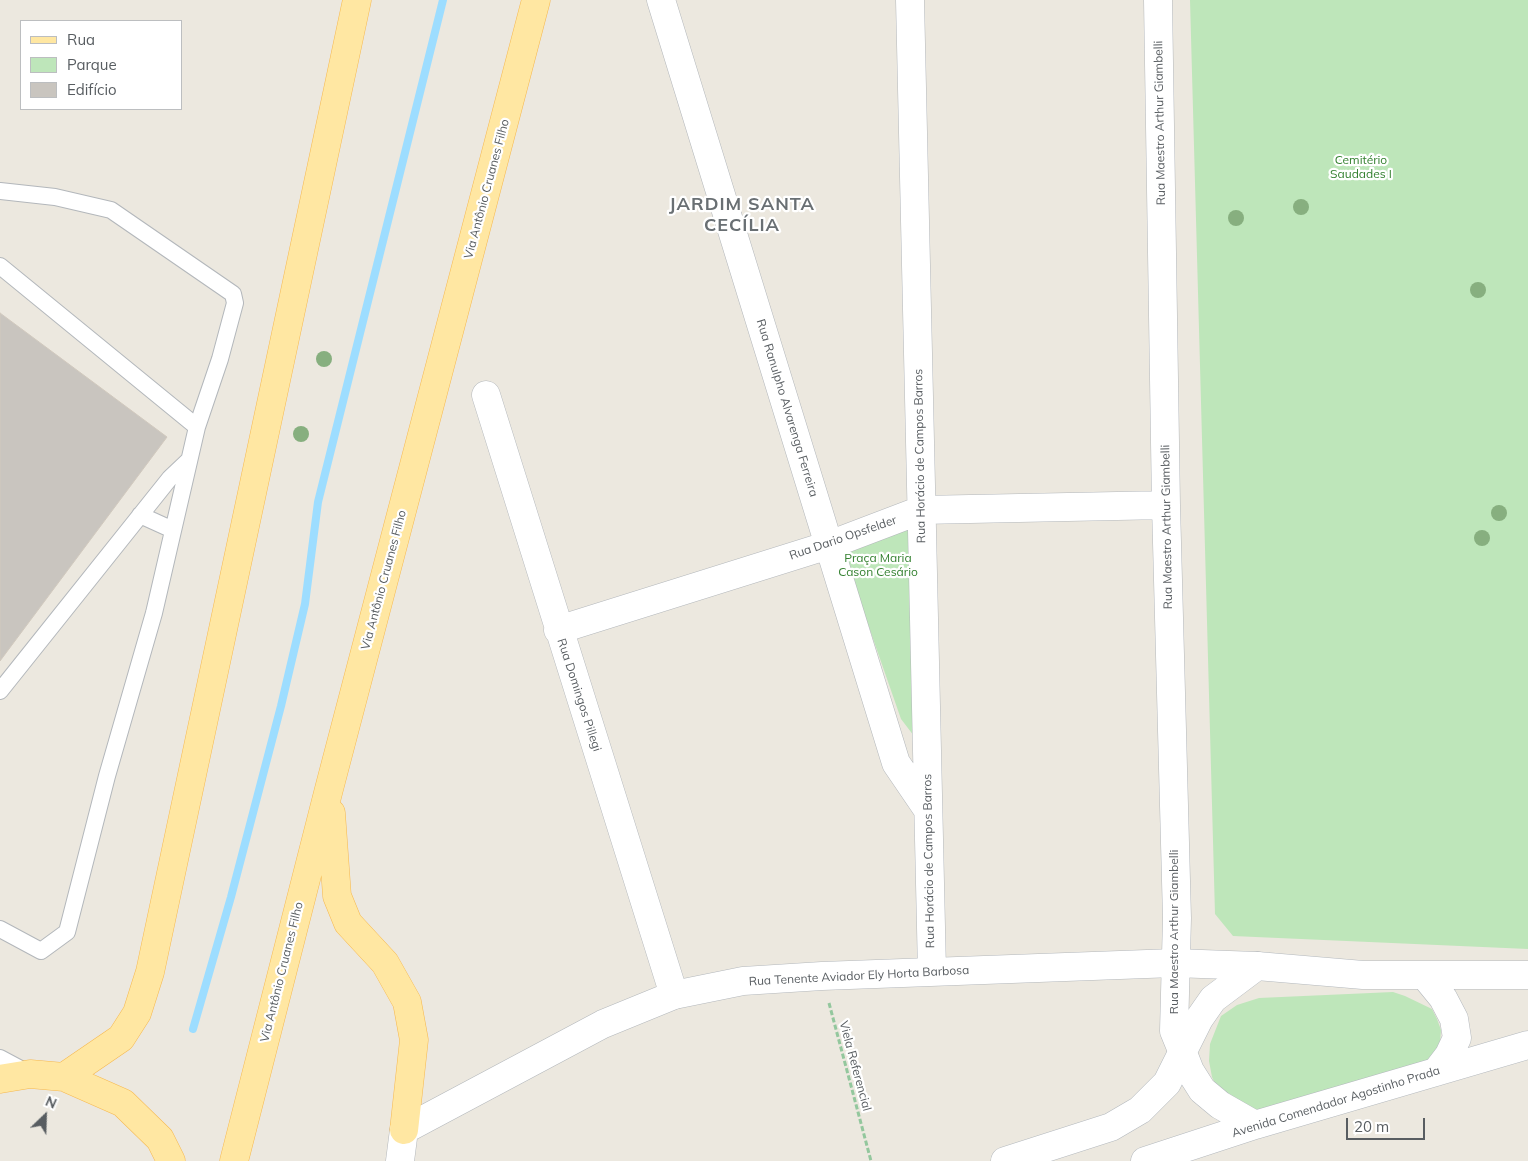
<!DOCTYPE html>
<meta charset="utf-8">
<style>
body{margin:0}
#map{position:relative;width:1528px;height:1161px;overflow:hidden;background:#ece8df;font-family:Mulish,sans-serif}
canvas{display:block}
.legend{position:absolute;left:20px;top:20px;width:162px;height:90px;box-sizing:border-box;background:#fff;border:1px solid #bcbec0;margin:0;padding:6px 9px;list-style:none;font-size:15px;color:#585d61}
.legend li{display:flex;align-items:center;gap:10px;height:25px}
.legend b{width:25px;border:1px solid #bcbec0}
.north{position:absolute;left:20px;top:1091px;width:50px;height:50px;-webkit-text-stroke:4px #fff;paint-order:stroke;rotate:24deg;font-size:14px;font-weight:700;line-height:20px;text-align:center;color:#585d61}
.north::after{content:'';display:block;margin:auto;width:18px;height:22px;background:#585d61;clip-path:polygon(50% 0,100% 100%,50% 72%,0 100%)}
.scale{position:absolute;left:1346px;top:1118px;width:79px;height:22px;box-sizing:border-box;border:2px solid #585d61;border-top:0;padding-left:6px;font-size:15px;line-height:18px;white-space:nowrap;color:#585d61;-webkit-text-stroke:4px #fff;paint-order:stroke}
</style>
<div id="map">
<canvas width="1528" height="1161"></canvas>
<ul class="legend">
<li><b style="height:6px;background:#ffe7a2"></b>Rua</li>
<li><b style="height:14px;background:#bee6ba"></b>Parque</li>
<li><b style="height:14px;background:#c9c5bf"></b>Edifício</li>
</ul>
<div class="north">N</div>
<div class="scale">20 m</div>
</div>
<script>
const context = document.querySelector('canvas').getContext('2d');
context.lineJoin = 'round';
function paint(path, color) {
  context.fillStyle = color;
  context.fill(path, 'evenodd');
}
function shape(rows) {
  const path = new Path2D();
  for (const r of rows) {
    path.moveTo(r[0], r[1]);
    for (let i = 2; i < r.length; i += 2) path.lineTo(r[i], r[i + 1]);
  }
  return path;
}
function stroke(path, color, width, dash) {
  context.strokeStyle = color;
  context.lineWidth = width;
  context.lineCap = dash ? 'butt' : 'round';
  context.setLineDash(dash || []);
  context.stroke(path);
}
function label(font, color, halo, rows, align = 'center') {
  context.font = font + ' Mulish,sans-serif';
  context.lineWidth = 4.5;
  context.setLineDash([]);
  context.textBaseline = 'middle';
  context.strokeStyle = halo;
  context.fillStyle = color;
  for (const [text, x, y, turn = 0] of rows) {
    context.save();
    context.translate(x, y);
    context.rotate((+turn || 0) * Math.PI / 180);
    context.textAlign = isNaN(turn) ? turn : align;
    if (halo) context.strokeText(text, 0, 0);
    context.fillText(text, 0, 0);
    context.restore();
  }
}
paint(shape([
 [1190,0,1528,0,1528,949,1233,936,1215,914],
 [908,522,914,736,901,719,841,547],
 [1393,992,1405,996,1432,1009,1437,1019,1441,1030,1440,1043,1436,1052,1429,1060,1257,1111,1218,1090,1212,1077,1209,1061,1210,1044,1221,1016,1237,1005,1259,998]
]), '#bee6ba');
stroke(shape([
 [193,1029,231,897,281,706,305,604,318,502,443,0]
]), '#9dddff', 8);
const building = shape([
 [0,313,167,437,0,661,0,313]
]);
paint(building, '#c9c5bf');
stroke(building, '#d1c9be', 1);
const service = shape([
 [0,191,55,197,111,210,233,294,235,303,220,359,197,427,154,613,107,776,67,932,41,951,0,929],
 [0,266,197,427],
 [140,515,173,530],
 [0,691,170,478,189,460],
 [0,1058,30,1074]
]);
const minor = shape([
 [661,0,896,763,928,810],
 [910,0,932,971],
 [1158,0,1166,505,1177,918,1174,1031,1183,1053],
 [486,395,674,995],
 [558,630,829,545,921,510,1166,505]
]);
const tertiary = shape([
 [400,1161,404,1130,603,1024,674,995,743,981,822,976,1174,963,1257,966]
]);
const secondary = shape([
 [1425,976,1443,998,1454,1019,1457,1038,1449,1055,1436,1072],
 [1183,1053,1190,1071,1202,1090,1220,1105,1255,1125],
 [1005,1161,1111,1127,1140,1110,1167,1083,1199,1019,1213,999,1257,966,1363,975,1528,975],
 [1145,1161,1255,1125,1528,1045]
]);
const primary = shape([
 [331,813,337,896,348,923,385,963,407,1002,414,1040,404,1130],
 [64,1077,121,1038,137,1013,150,972,357,0],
 [0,1079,30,1074,64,1077,123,1103,160,1139,171,1161],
 [234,1161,329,789,536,0]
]);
stroke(service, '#b3b7bb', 18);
stroke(minor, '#b3b7bb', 29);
stroke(tertiary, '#b3b7bb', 29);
stroke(secondary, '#b3b8bd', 29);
stroke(primary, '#f6b84f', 29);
stroke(shape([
 [829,1003,871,1161]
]), '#93c79d', 3, [5, 2.5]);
stroke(service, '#fff', 16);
stroke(minor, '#fff', 28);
stroke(tertiary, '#fff', 28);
stroke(secondary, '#fff', 28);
stroke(primary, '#ffe7a2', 28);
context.fillStyle = '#87af7f';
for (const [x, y] of [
 [1301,207],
 [1236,218],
 [1478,290],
 [324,359],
 [301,434],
 [1499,513],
 [1482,538]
]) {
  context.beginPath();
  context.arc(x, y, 8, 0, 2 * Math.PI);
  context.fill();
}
label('12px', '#585d61', '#fff', [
 ["Rua Maestro Arthur Giambelli",1160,123,-91],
 ["Via Antônio Cruanes Filho",487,189,-75],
 ["Rua Ranulpho Alvarenga Ferreira",787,408,73],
 ["Rua Horácio de Campos Barros",920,456,-91],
 ["Rua Maestro Arthur Giambelli",1167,527,-91],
 ["Rua Dario Opsfelder",843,538,-19],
 ["Via Antônio Cruanes Filho",384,580,-75],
 ["Rua Domingos Pillegi",579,695,72],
 ["Rua Horácio de Campos Barros",929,861,-91],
 ["Rua Maestro Arthur Giambelli",1174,932,-90],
 ["Via Antônio Cruanes Filho",282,972,-76],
 ["Rua Tenente Aviador Ely Horta Barbosa",859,976,-3],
 ["Viela Referencial",855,1066,75],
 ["Avenida Comendador Agostinho Prada",1336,1102,-17]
]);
label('12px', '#348130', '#fff', [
 ["Cemitério",1361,160],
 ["Saudades I",1361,174],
 ["Praça Maria",878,558],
 ["Cason Cesário",878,572]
]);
context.letterSpacing = '1px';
label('bold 18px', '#696f73', '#fff', [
 ["JARDIM SANTA",742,205],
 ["CECÍLIA",742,226]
]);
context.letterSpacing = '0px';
</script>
